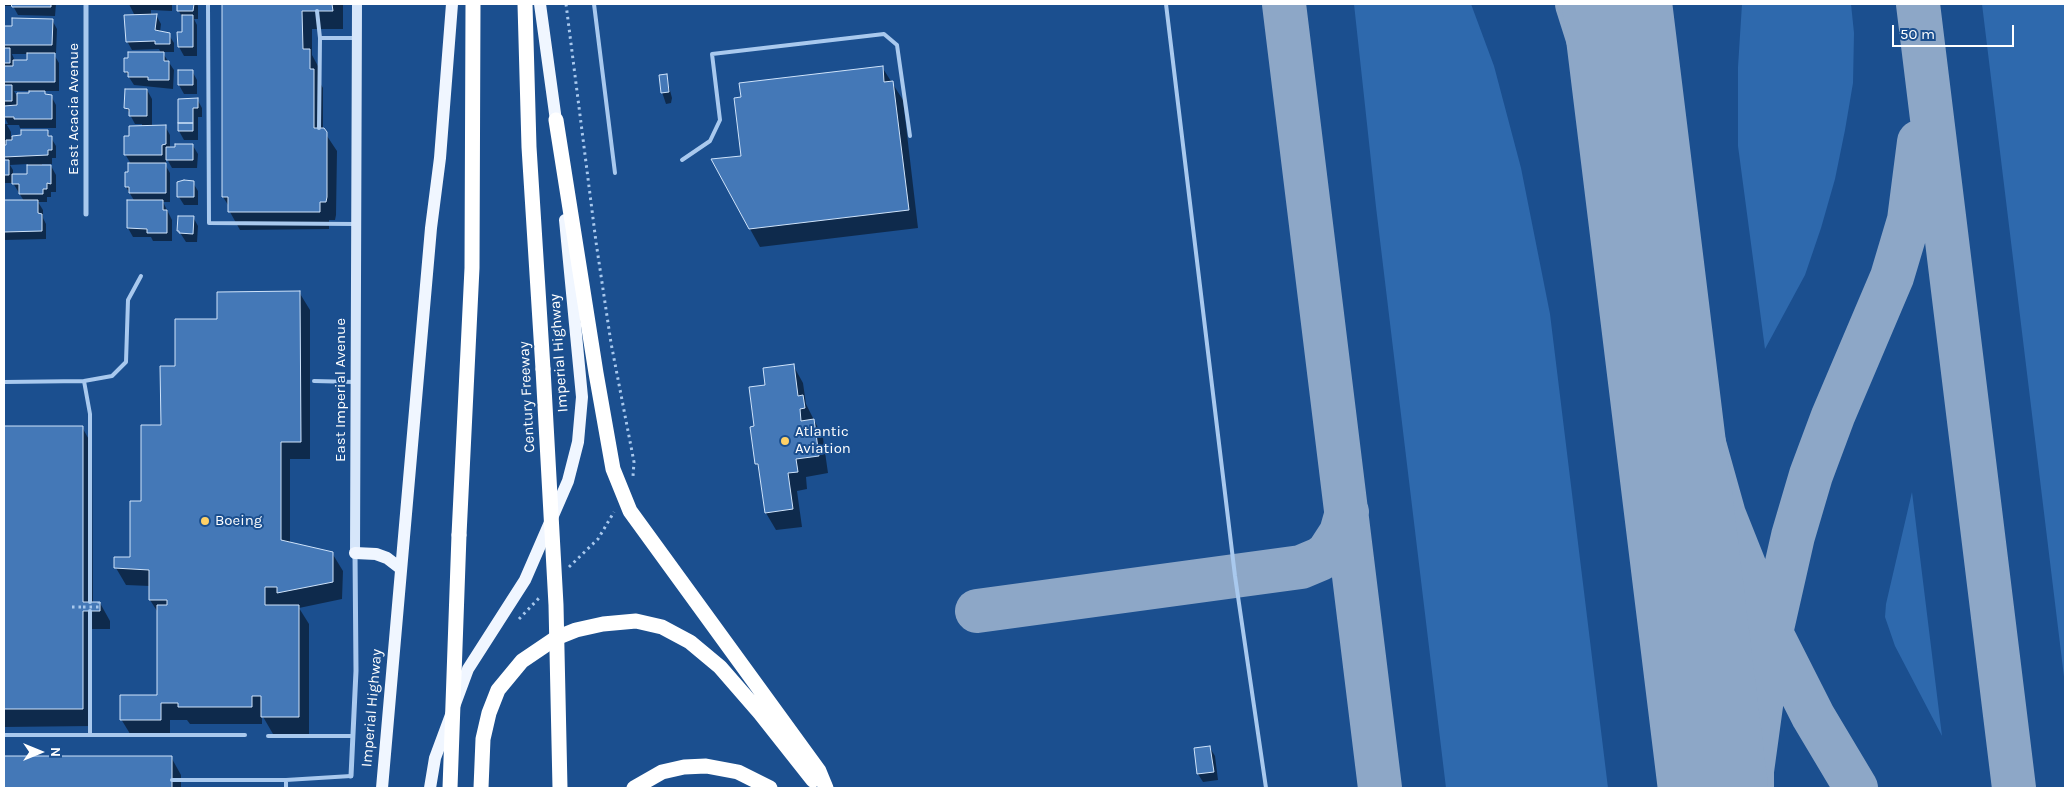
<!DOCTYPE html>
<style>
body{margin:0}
#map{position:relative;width:2069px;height:792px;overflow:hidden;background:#1b4f8f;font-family:Karla,sans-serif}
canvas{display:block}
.frame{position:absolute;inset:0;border:5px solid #fff;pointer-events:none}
.north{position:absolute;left:15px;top:727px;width:50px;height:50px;-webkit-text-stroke:4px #1b4f8f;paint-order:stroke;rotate:90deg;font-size:14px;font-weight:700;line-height:20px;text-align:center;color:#fff}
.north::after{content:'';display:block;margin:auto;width:18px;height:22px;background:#fff;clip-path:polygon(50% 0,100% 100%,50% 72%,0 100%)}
.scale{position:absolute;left:1892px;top:25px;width:122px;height:22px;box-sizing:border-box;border:2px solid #fff;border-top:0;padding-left:6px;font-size:15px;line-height:18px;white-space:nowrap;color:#fff;-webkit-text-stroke:4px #1b4f8f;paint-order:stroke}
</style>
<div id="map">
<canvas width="2069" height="792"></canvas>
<div class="frame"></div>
<div class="north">N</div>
<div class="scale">50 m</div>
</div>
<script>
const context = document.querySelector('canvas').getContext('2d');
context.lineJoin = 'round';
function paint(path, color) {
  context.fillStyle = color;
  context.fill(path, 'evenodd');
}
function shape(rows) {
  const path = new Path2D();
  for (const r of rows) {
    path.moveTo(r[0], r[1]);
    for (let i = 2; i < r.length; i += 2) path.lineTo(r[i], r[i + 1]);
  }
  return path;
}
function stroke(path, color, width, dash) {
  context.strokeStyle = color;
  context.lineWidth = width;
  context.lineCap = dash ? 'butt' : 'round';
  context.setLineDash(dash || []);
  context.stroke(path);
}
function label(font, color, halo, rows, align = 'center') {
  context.font = font + ' Karla,sans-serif';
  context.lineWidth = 4;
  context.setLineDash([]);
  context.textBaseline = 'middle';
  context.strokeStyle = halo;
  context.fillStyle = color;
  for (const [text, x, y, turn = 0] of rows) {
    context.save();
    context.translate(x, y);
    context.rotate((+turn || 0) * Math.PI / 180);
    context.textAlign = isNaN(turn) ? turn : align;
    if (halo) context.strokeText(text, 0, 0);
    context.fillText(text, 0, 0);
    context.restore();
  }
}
paint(shape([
 [1354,4,1471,4,1494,66,1521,168,1550,314,1608,788,1446,788,1376,207],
 [1742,4,1851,4,1854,33,1853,83,1845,130,1835,179,1821,228,1805,275,1765,349,1738,146,1738,67],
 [1982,4,2064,4,2065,18,2065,685],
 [1912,492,1942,736,1895,646,1885,617,1886,604]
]), '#2e69ad');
paint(shape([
 [4,4,56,4,55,16,18,15,13,6,4,6],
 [129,4,172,4,172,11,151,10,151,15,156,15,161,24,160,32,169,35,174,43,174,52,162,52,174,70,173,89,134,85,125,71,161,53,159,49,132,50,127,41,135,16],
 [178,4,197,4,198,6,198,19,194,19,197,25,197,56,184,56,179,47,179,34,183,34,183,18,178,10],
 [223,4,343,4,343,29,312,29,312,55,319,68,319,81,323,88,323,130,337,151,336,215,335,220,329,220,329,229,240,230,230,212,230,208,223,197],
 [52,20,57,29,56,53,53,53,59,63,59,91,43,91,46,96,51,96,56,105,56,128,20,128,19,125,7,125,11,132,11,137,22,137,47,131,56,146,56,158,52,158,52,164,42,164,42,166,51,166,56,175,56,192,51,192,51,197,47,197,47,202,38,202,43,210,43,218,46,224,46,239,4,240,4,201,24,201,13,183,4,183,4,161,7,161,4,156,4,124,8,124,4,116,4,27],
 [12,54,28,54,28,61,15,61],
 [14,91,37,91,37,93,18,98],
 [28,164,28,175,13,175,13,170,10,165],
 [882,67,903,100,918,228,760,247,750,229,743,157],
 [192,71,197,80,197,94,184,94,179,85,179,72],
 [666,75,672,98,671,103,666,104,662,92],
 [147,90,152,99,152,127,165,126,170,135,170,148,193,146,198,154,197,168,172,168,166,157,166,163,164,163,170,173,170,202,163,202,172,220,172,241,153,241,151,237,133,237,128,228,128,202,135,202,126,187,131,164,125,154,130,137,142,127,142,124,135,124,126,107],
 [197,99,202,108,202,117,198,117,198,140,184,140,179,131],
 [193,183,198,191,198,205,184,205,179,197],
 [193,217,198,226,197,242,186,242,179,231],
 [299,292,310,310,310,459,290,459,290,544,332,553,343,571,342,599,299,608,309,624,309,734,273,734,262,715,262,724,190,724,187,720,170,720,170,737,132,737,121,719,158,696,159,614,150,600,150,586,126,585,116,568,131,559,143,503,176,367,218,321],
 [793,365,803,383,806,404,823,438,828,473,806,477,807,489,797,491,802,527,776,530,766,513,761,471,757,464,756,428,766,386],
 [4,427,82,427,92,445,93,603,100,603,110,621,110,629,92,629,92,726,4,727],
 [1210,748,1215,756,1218,780,1203,782,1198,774],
 [171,757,181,775,181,788,4,788,4,758]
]), '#0007');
stroke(shape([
 [1284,4,1380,788],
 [1577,4,1597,67,1621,164],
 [1645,4,1644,74,1647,155],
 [1918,4,2014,788],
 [1631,122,1659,260,1691,397,1724,515,1771,633,1813,716,1856,788],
 [977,611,1301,567,1320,559,1328,553,1341,533,1347,512],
 [1752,788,1752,771,1771,633,1793,536,1811,475,1833,416,1892,277,1909,220,1919,142]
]), '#8da7c7', 44);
stroke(shape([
 [1617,4,1713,788]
]), '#8da7c7', 110);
const building = shape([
 [11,4,51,4,51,7,12,7,11,4],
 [177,4,194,4,193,11,177,11,177,4],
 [222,4,332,4,333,11,302,11,303,49,310,49,310,69,314,69,314,128,324,128,327,132,327,197,326,202,320,202,320,212,228,212,228,197,222,197,222,4],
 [157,14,155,30,170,33,170,44,155,44,155,41,126,42,124,15,157,14],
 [182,15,193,15,193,47,178,47,177,32,182,32,182,15],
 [12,18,53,19,52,45,4,45,4,26,12,26,12,18],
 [4,48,10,48,10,63,4,63,4,48],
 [128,52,164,52,164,61,169,61,169,80,148,80,148,77,128,77,128,72,124,72,124,58,128,58,128,52],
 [27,53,55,53,55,82,4,82,4,66,13,66,13,60,27,60,27,53],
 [883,66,884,82,893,81,909,210,749,229,711,159,741,156,734,98,741,97,739,83,883,66],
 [178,70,193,70,193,85,178,85,178,70],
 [667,74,669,92,661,93,659,75,667,74],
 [4,85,12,85,12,101,4,101,4,85],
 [125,89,147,89,147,116,129,116,129,109,124,108,125,89],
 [29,91,45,91,45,94,52,95,52,119,14,119,14,117,4,117,4,106,17,105,17,93,29,93,29,91],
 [198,98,198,108,193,108,193,123,178,123,178,99,198,98],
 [178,123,193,123,193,131,178,131,178,123],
 [166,125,166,144,162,145,162,155,124,155,124,136,129,136,129,126,166,125],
 [21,130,48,130,48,136,52,136,52,150,48,150,48,155,4,157,4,145,6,145,6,140,12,140,12,136,21,135,21,130],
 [175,144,193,144,193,160,166,160,166,147,175,147,175,144],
 [4,160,9,160,9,175,4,175,4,160],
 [128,163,166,163,166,193,129,193,129,187,125,187,125,172,128,172,128,163],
 [27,165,51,165,51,184,47,183,47,189,43,189,43,194,19,194,19,184,12,184,12,174,27,174,27,165],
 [184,180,194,181,194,197,177,197,177,182,184,180],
 [4,200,38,200,38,213,42,214,42,231,4,232,4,200],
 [127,200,163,200,163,210,167,210,167,233,147,233,147,229,127,228,127,200],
 [178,216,194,216,193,234,179,233,179,231,177,231,178,216],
 [300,291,301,442,281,442,281,540,333,552,333,582,277,593,277,587,265,587,265,605,299,605,299,717,261,717,261,696,252,696,252,707,178,707,178,703,161,703,161,720,120,720,120,695,157,695,157,605,167,605,167,600,149,600,149,570,114,568,114,557,130,557,130,501,141,501,141,425,161,425,160,366,175,366,175,319,217,319,217,292,300,291],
 [794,364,798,396,803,395,805,408,800,409,801,421,814,419,819,456,796,459,798,472,788,473,793,509,765,513,758,464,755,464,750,427,754,426,749,387,765,385,763,368,794,364],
 [4,426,83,426,83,602,100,602,100,611,83,611,83,709,4,709,4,426],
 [1210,746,1214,772,1197,774,1194,748,1210,746],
 [4,756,172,756,172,788,4,788,4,756]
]);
paint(building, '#4478b7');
stroke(building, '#cfe3fa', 1);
stroke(shape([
 [566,4,596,242,611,343,634,462,633,476],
 [569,567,598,539,614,512],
 [72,607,82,607],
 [519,619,541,596]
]), '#a9c9ee', 3, [2.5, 4]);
stroke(shape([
 [208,4,209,223,355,224],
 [594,4,615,173],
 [1166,4,1235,576,1266,788],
 [317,11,320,38],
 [319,128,320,38,357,38],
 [682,160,710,141,720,120,712,54,884,34,897,45,910,136],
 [84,381,90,414,90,602],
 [314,381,355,382],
 [4,382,84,381,112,376,126,362,128,300,141,276],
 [90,611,90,735],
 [4,735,245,735],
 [268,736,353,736],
 [172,780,286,780,351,776],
 [286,780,286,788]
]), '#a9c9ee', 4);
stroke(shape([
 [86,214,86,4],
 [351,776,356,671,355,553]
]), '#a9c9ee', 5);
stroke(shape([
 [355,553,357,4]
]), '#d6e6fa', 10);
stroke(shape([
 [540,4,557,128],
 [355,553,376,554,387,558,400,568],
 [382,788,431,228,440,158,452,4],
 [430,788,435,758,468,669,525,580,568,481,578,442,582,397,565,220]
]), '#f0f6ff', 12);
stroke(shape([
 [525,4,529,147,543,369],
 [556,120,596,373,613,469,630,511,819,771,826,788],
 [459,535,472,268,473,4],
 [481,788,483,739,489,713,498,690,522,661,556,638,576,630,603,624,636,621,662,627,690,642,720,667,760,713,813,780],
 [634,788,662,772,684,767,706,766,738,772,770,788]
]), '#fff', 15);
stroke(shape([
 [83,607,99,607,99,602]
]), '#a9c9ee', 3, [2.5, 4]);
stroke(shape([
 [543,369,556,605,560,788],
 [450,788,459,535]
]), '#fff', 15);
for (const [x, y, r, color] of [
 [785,441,5,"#ffd166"],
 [205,521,5,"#ffd166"]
]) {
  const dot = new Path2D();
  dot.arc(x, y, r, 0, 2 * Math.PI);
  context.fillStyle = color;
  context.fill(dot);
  stroke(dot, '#1b4f8f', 2);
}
label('15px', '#fff', '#1b4f8f', [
 ["East Acacia Avenue",74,109,-90],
 ["Imperial Highway",559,353,-94],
 ["East Imperial Avenue",341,390,-90],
 ["Century Freeway",527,397,-93],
 ["Imperial Highway",372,708,-85]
]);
label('15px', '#fff', '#1b4f8f', [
 ["Atlantic",795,432],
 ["Aviation",795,449],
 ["Boeing",215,521]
], 'left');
</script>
